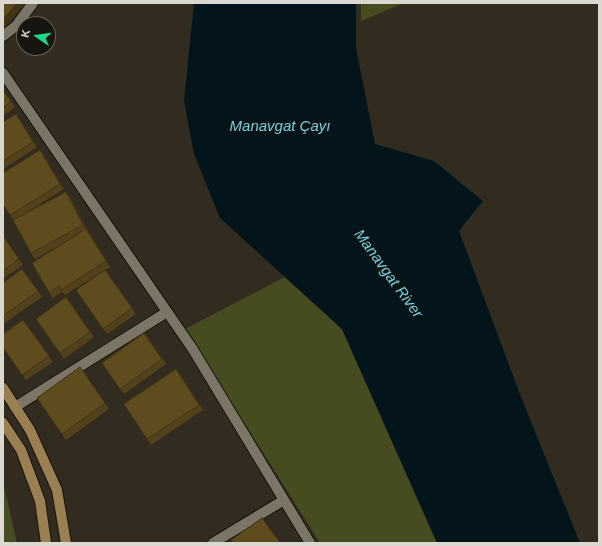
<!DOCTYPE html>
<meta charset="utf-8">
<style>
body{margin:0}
#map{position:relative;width:602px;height:546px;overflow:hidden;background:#322c20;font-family:Helvetica,sans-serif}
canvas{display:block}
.frame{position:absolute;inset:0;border:4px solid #dbd8d0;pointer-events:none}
.north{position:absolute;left:16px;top:16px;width:40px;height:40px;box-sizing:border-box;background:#17150f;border:1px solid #65635c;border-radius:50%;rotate:283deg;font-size:11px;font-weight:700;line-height:16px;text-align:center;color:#dbd8d0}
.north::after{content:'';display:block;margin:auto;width:14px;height:18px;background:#1ed888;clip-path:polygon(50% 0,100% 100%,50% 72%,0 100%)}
</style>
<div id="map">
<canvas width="602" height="546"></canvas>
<div class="frame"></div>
<div class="north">K</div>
</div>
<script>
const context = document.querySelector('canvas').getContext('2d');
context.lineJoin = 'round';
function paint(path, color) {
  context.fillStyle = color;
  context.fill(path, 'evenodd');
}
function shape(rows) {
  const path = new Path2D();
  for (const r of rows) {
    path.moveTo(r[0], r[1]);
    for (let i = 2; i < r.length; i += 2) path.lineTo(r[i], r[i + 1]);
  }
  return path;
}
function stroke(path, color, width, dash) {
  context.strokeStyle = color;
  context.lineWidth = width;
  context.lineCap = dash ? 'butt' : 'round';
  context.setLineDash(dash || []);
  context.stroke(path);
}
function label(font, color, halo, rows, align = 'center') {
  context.font = font + ' Helvetica,sans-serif';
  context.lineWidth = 3;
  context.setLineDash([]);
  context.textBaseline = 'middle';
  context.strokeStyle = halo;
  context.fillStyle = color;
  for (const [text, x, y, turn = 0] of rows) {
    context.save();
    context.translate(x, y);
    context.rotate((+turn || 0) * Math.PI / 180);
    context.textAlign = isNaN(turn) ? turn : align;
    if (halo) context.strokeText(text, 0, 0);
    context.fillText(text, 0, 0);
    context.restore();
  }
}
paint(shape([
 [361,3,404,3,361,21],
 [285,277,342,329,437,543,320,543,185,329],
 [3,482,17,543,3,543]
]), '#464c20');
paint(shape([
 [194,3,356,3,356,48,375,144,434,161,483,201,459,231,521,397,580,543,437,543,342,329,220,218,194,154,184,101]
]), '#03151a');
const street = shape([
 [3,36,16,26,33,3],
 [3,73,192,348,310,543],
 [15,407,167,312],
 [213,543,284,500]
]);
const secondary = shape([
 [3,388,30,430,57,490,66,543],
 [3,423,21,450,40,501,46,543]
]);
stroke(street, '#191409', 12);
stroke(secondary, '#191409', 12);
stroke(street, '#7b7567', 10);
stroke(secondary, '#9a7f52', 10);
paint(shape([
 [3,91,15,107,3,116],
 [19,120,37,147,3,169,3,122],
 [40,150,64,189,27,212,66,192,70,197,87,229,110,267,105,270,136,314,107,334,76,290,100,273,65,295,62,292,53,298,49,292,67,241,35,259,31,253,13,220,3,204],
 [3,236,23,265,3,279],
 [22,269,42,297,3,324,3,283],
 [66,297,94,337,64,359,36,319],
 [23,320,53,362,26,380,3,347],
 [144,333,166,364,124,394,102,363],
 [80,367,109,409,66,440,37,398],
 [176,369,203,410,151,445,124,404]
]), '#52411a');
paint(shape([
 [17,3,26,3,3,29,3,19],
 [40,150,44,156,64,189,60,184],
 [66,192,70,197,87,229,110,267,83,225]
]), '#423515');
const building = shape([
 [3,3,17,3,3,19,3,3],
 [3,91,11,101,3,108,3,91],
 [16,114,33,142,3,161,3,122,16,114],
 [40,150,60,184,10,215,3,204,3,173,40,150],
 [66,192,83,225,31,253,13,220,66,192],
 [86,229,106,261,61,290,59,286,49,292,32,263,86,229],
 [3,236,19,259,3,271,3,236],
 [22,269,38,291,3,316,3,283,22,269],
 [105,270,132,308,103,329,76,290,105,270],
 [66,297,90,332,60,353,36,319,66,297],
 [23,320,49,356,22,375,3,347,3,334,23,320],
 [144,333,162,359,120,389,102,363,144,333],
 [80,367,105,403,62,434,37,398,80,367],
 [176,369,199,405,147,439,124,404,176,369],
 [262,518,280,543,233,543,231,540,262,518]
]);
paint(building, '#5f4c1e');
stroke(building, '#423515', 1);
label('italic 15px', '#70d1ea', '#17150f', [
 ["Manavgat Çayı",280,127],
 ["Manavgat River",388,274,54]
]);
</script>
